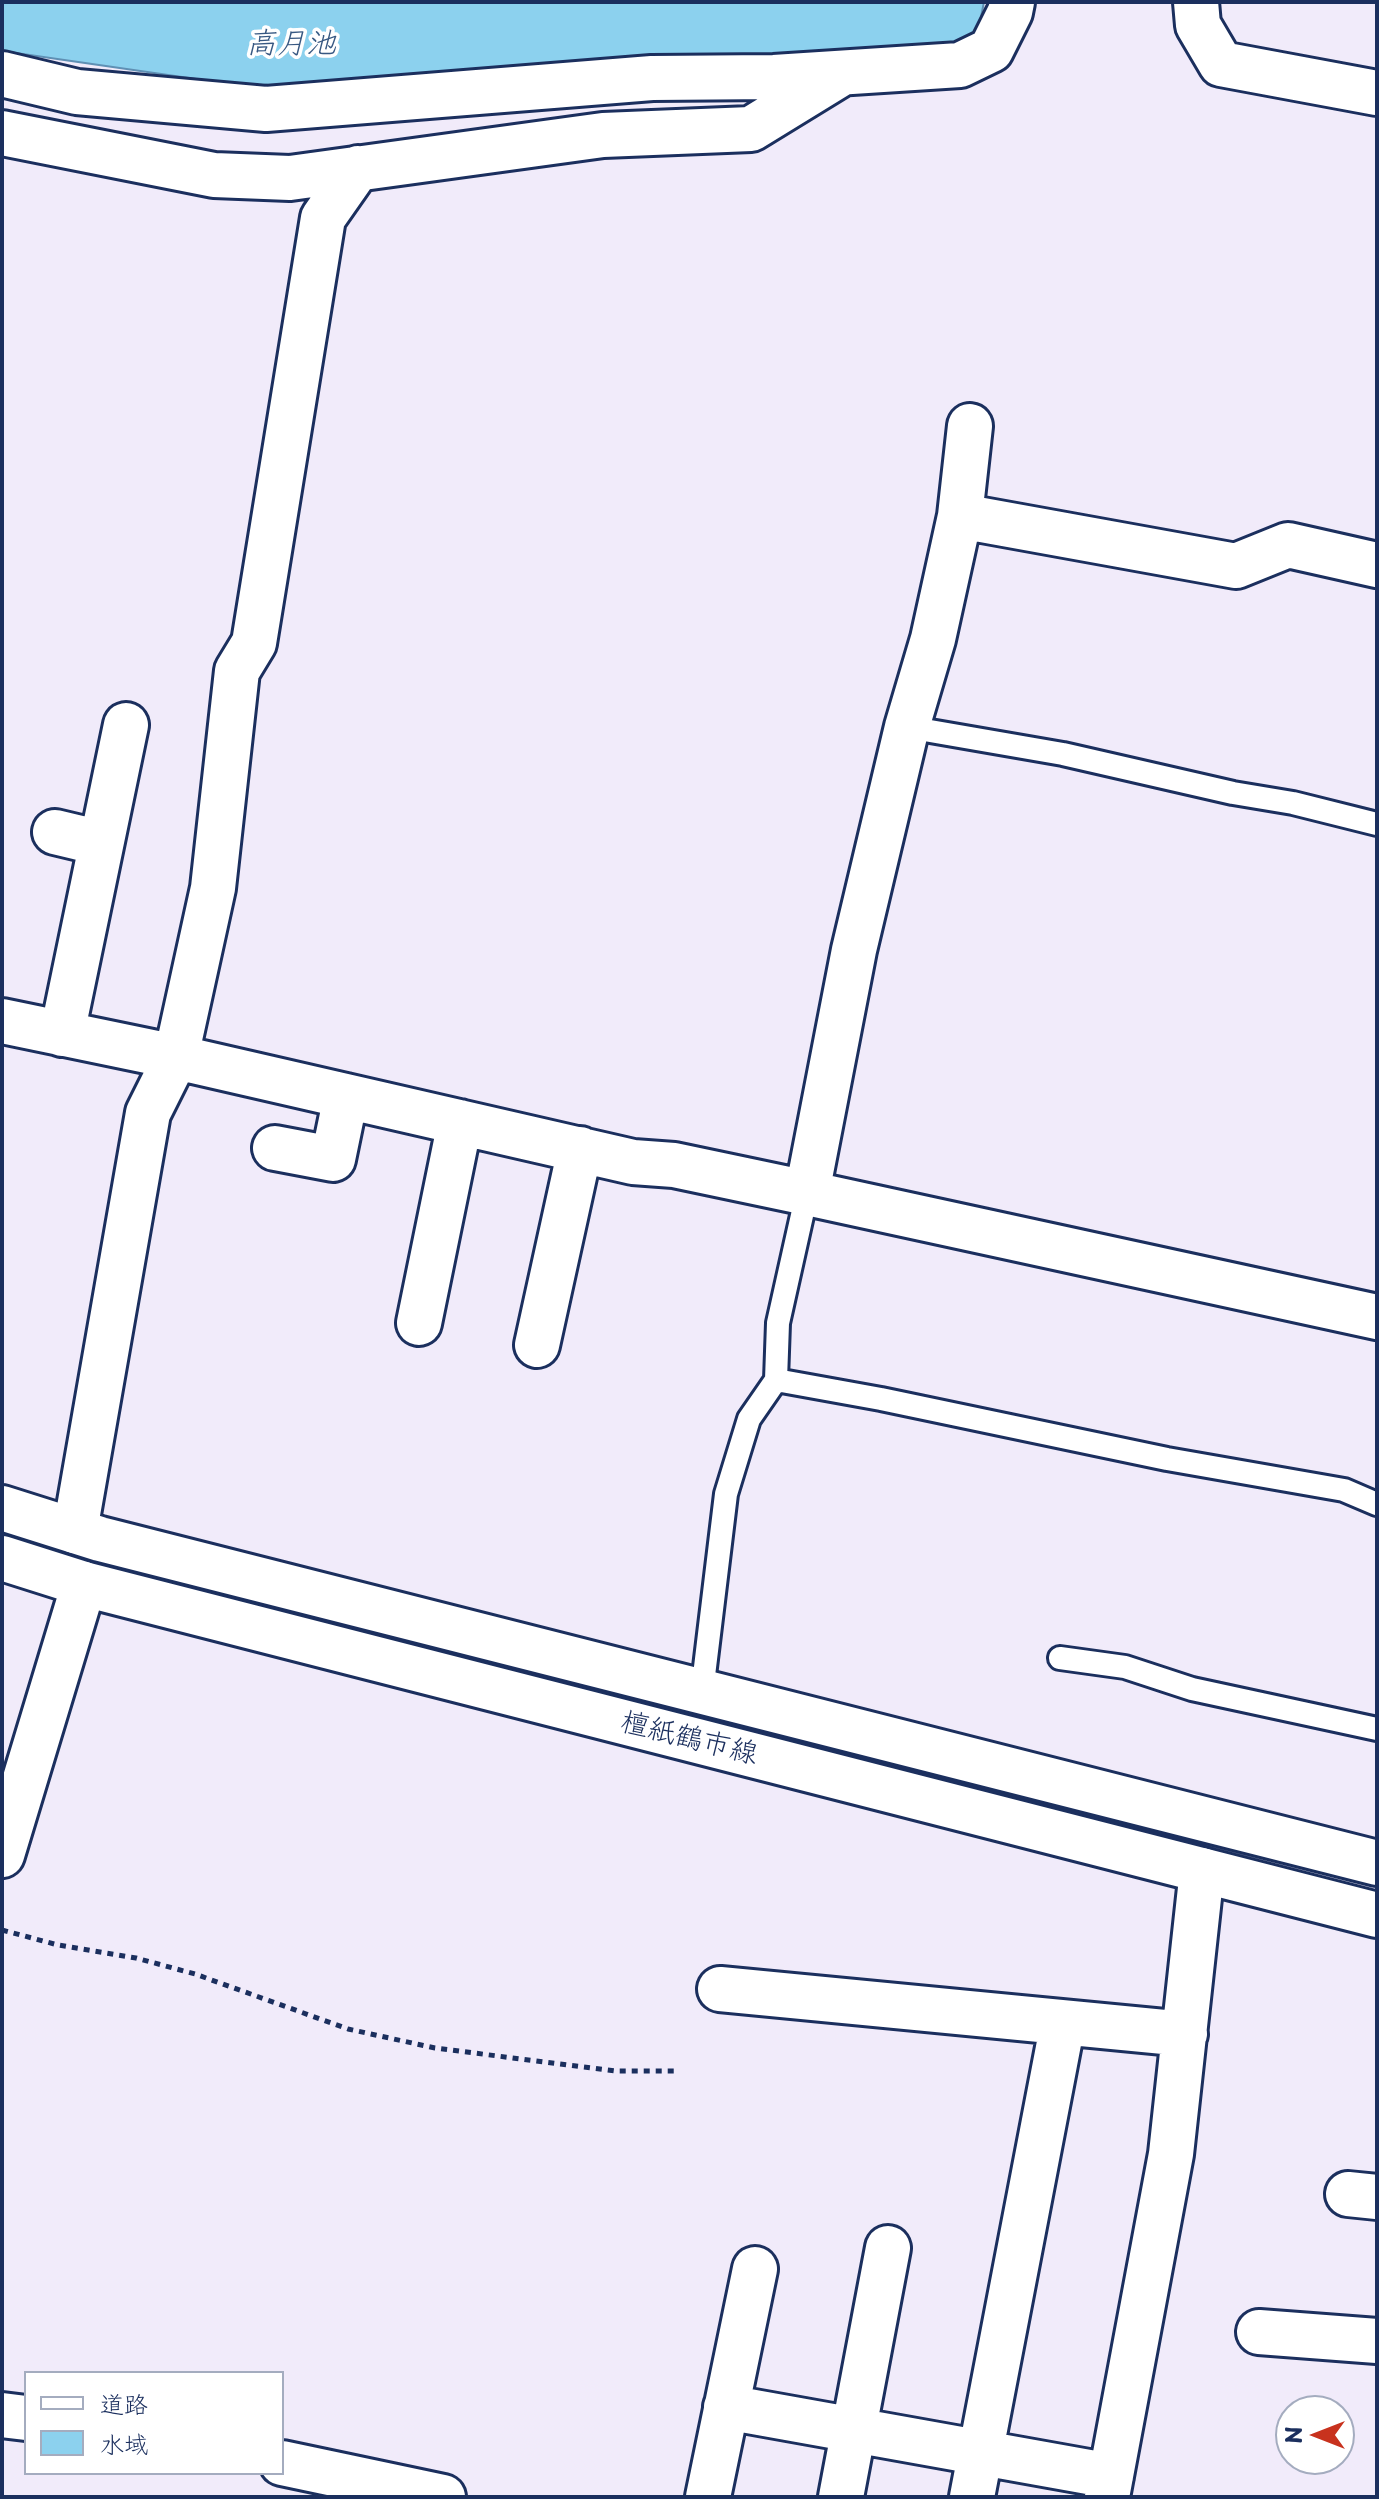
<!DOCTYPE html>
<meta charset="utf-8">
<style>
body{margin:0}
#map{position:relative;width:1379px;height:2499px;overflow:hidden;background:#f1ebfa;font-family:"Playpen Sans","Klee One",sans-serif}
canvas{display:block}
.frame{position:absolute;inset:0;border:4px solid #1b2f5e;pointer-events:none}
.legend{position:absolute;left:24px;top:2371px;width:260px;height:104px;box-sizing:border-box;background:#fff;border:2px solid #a4acbf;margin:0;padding:10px 14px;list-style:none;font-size:24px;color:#1b2f5e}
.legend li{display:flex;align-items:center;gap:16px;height:40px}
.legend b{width:40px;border:2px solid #a4acbf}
.north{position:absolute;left:1275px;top:2395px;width:80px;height:80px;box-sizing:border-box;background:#fff;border:2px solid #a4acbf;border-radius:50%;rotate:270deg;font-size:22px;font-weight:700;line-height:32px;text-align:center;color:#1b2f5e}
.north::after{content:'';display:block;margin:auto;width:28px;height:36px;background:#c8321e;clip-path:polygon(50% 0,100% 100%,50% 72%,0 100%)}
</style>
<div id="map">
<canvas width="1379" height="2499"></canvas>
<div class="frame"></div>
<ul class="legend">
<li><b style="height:10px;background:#fff"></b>道路</li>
<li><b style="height:22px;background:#8cd1ee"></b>水域</li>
</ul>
<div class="north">N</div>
</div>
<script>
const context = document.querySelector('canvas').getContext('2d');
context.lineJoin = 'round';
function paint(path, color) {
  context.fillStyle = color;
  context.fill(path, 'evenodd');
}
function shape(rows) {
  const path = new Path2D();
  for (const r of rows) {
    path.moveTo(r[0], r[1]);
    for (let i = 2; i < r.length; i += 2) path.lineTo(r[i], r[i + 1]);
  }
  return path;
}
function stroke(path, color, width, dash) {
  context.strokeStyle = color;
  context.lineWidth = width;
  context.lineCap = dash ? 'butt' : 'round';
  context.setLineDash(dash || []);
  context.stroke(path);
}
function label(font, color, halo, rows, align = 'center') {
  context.font = font + ' "Playpen Sans","Klee One",sans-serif';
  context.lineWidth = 7;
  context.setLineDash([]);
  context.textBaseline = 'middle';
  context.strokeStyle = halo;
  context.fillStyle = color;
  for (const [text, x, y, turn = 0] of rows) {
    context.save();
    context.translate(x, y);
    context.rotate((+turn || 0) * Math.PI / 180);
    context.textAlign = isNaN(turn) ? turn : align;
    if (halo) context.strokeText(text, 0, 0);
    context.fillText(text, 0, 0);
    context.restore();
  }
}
const water = shape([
 [2,2,984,2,976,42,913,63,272,90,2,51,2,2]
]);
paint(water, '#8cd1ee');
stroke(water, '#5f90b4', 2);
const service = shape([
 [907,727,1063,754,1233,793,1293,803,1377,824],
 [776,1380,881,1399,1167,1459,1344,1490,1377,1504],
 [1060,1658,1125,1667,1192,1689,1377,1729],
 [702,1692,726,1494,749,1419,776,1380,778,1323,807,1193]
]);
const minor = shape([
 [1196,2,1198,25,1221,64,1377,93],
 [2,74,77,92,266,109,652,78,774,77,960,65,991,50,1010,12,1012,2],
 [2,133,214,175,290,178,603,135,751,129,839,75],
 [960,516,1236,566,1288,545,1377,565],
 [55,832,101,843],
 [2,1021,176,1057,633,1162,674,1165,807,1193,1377,1317],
 [62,1034,126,725],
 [275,1148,333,1159,346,1096],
 [807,1193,854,950,907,727,933,639,960,516,970,426],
 [419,1323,460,1122],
 [537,1345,580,1149],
 [75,1531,148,1113,176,1057,213,888,237,671,254,643,323,218,358,168],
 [2,1855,84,1584],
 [720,1989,1185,2034],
 [1348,2194,1377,2197],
 [1259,2332,1377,2341],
 [726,2407,1111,2476],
 [2,2415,26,2418],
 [282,2463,443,2497],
 [708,2497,755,2269],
 [841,2497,888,2248],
 [972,2497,1063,2022],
 [1107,2497,1171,2154,1202,1870]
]);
const secondary = shape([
 [2,1508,100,1539,1377,1863],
 [2,1558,84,1584,1377,1915]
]);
stroke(service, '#1b2f5e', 28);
stroke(minor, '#1b2f5e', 50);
stroke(secondary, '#1b2f5e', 50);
stroke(shape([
 [2,1930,58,1945,136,1958,195,1974,348,2029,435,2048,615,2071,677,2071]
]), '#1b2f5e', 5, [6, 6]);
stroke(service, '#fff', 22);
stroke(minor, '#fff', 44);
stroke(secondary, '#fff', 44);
label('28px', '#1b2f5e', '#fff', [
 ["檀紙鶴市線",689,1739,14]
]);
label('italic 30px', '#375882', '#fff', [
 ["高月池",291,45]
]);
</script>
